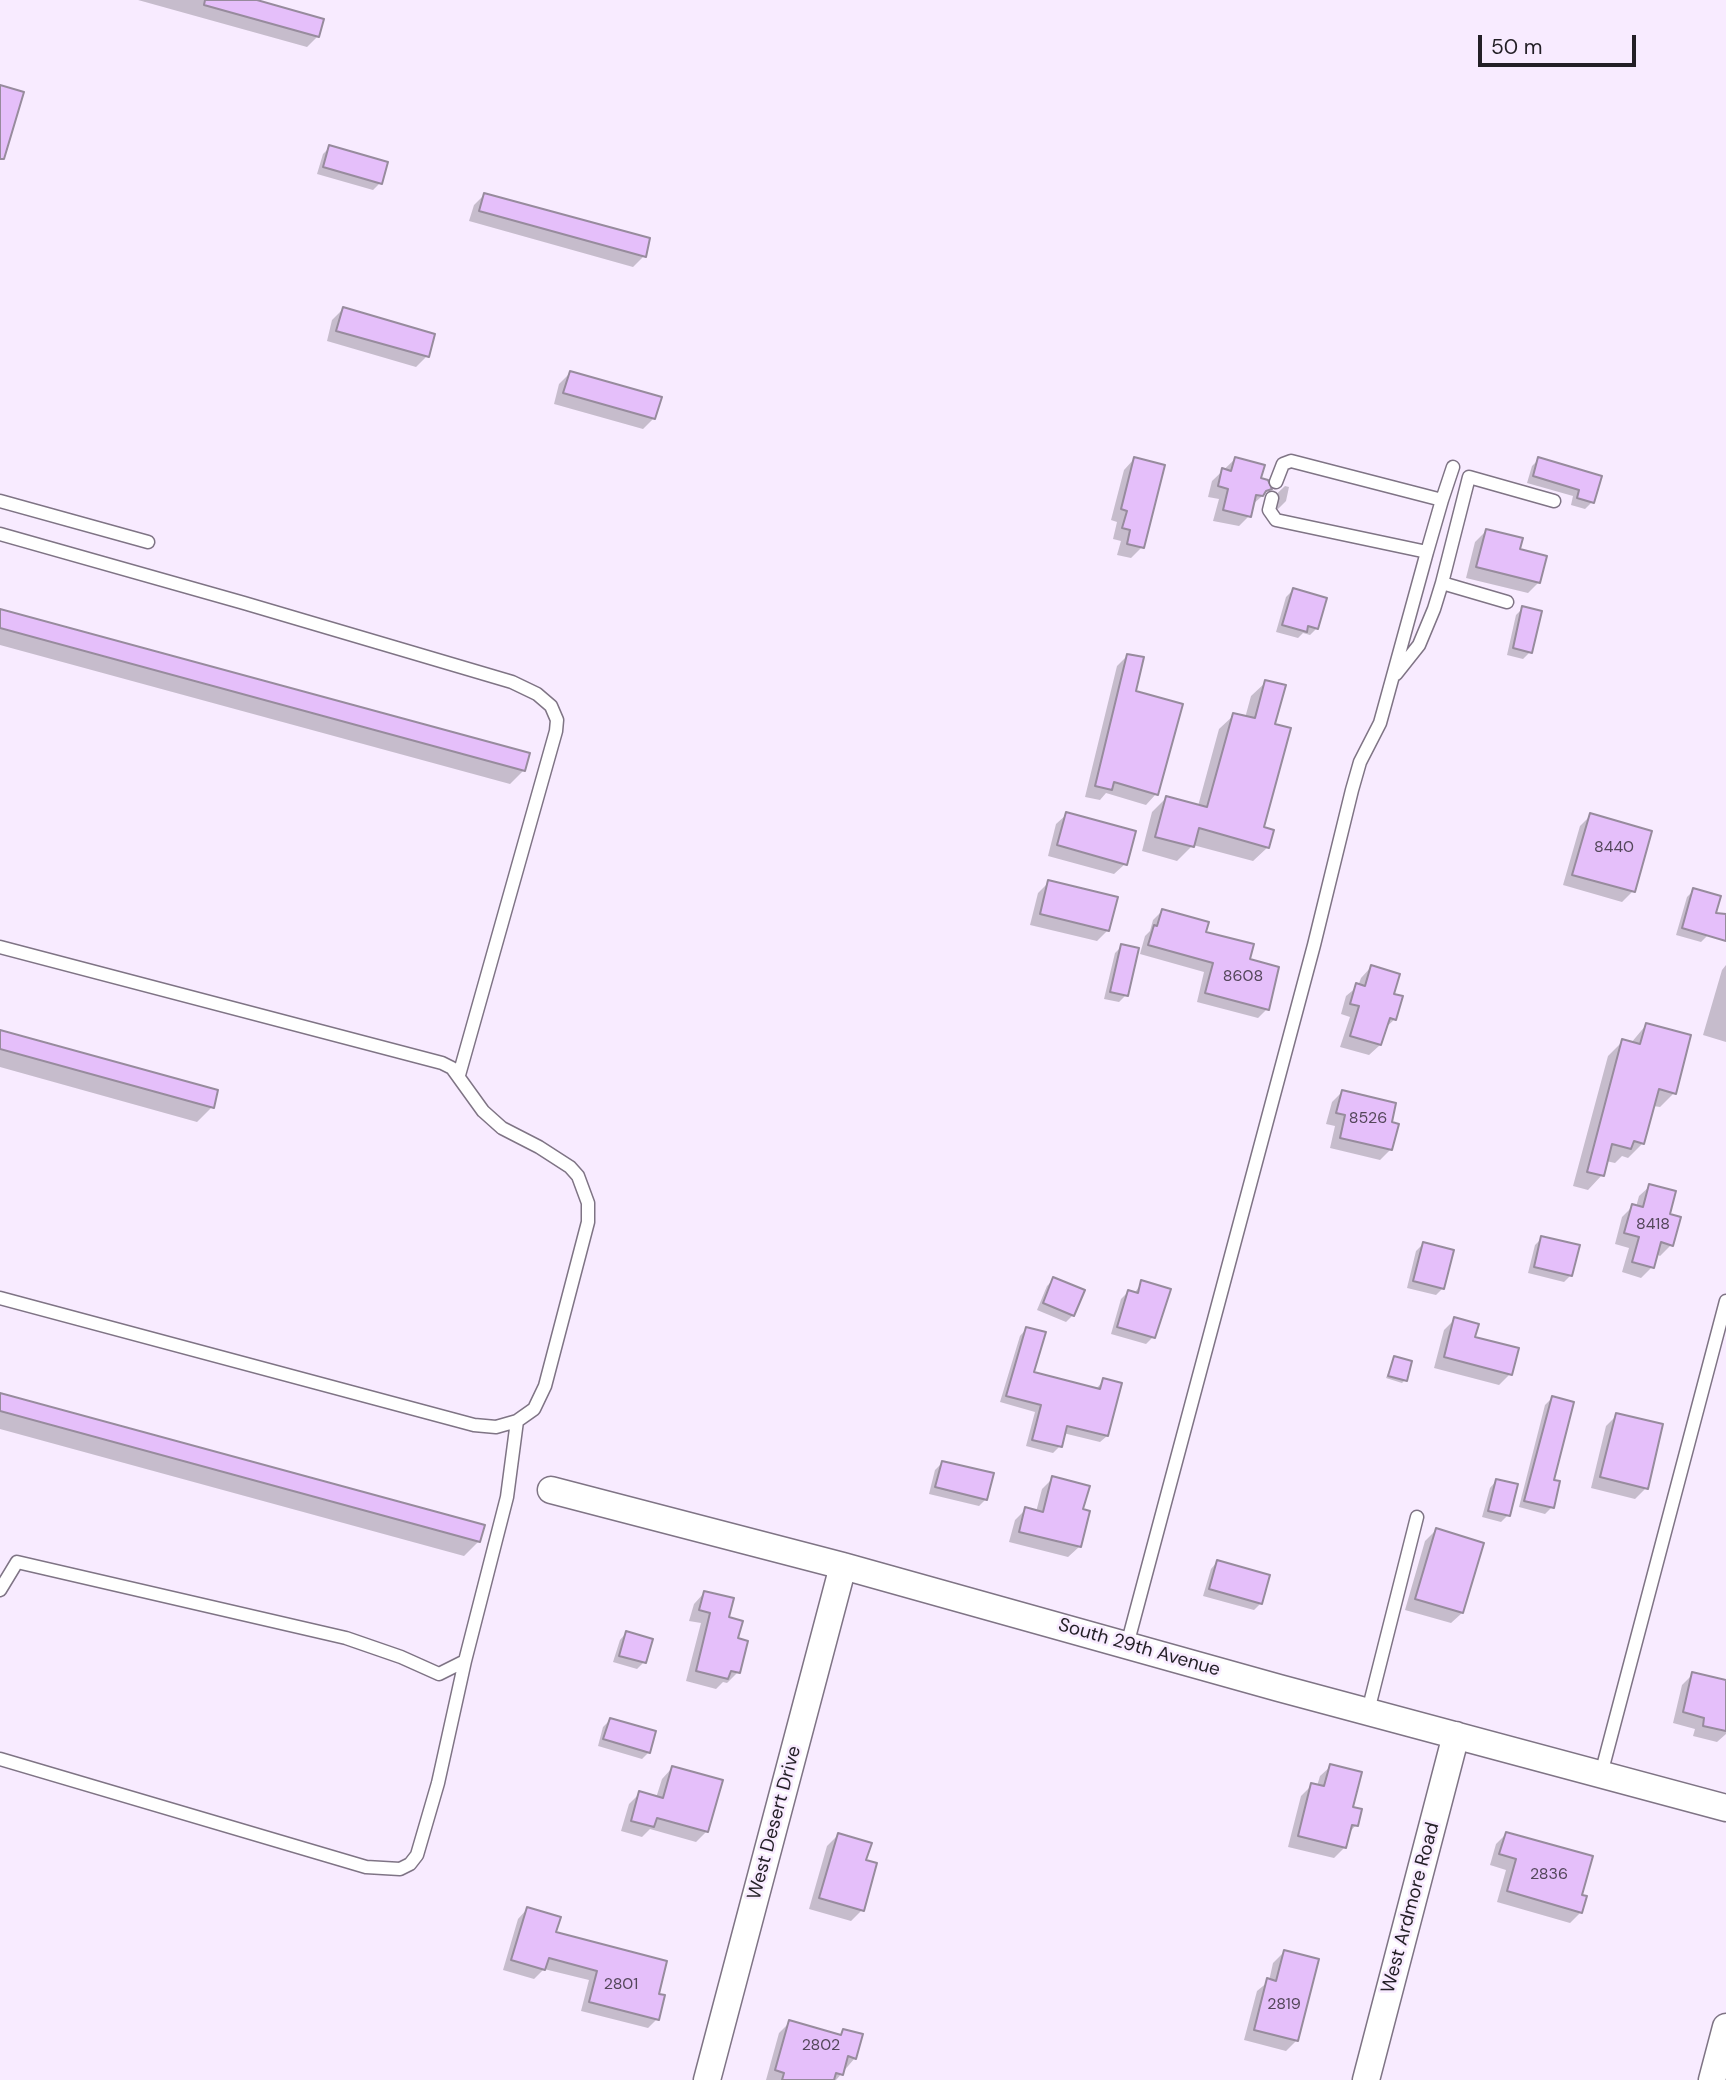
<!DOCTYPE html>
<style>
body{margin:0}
#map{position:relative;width:1726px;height:2080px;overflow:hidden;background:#f8ebff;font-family:"DM Sans",sans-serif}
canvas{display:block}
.scale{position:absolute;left:1478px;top:35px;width:158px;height:32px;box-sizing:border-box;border:4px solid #231f26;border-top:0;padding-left:9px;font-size:21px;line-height:24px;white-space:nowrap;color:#231f26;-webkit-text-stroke:5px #f8ebff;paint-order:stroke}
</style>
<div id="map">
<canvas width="1726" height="2080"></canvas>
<div class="scale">50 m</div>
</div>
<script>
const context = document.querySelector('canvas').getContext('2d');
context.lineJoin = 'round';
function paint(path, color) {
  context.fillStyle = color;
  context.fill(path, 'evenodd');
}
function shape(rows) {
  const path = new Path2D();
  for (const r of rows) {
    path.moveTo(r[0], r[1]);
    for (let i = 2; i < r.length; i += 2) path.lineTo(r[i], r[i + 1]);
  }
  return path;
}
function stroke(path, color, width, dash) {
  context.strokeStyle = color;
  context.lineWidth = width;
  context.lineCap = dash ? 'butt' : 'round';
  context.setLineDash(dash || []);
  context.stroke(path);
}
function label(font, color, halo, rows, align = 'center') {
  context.font = font + ' "DM Sans",sans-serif';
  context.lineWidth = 5;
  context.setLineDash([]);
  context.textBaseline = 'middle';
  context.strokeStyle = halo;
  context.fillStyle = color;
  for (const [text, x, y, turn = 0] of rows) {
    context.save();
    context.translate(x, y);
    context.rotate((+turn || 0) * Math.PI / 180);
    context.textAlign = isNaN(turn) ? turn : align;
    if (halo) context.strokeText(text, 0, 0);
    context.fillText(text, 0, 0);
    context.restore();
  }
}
paint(shape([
 [138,0,250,0,318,36,307,47],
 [330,147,380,183,373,190,317,174,323,154],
 [484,195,644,256,633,267,469,221,474,205],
 [343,309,427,356,416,367,327,341,332,320],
 [570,373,654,418,643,429,554,404,559,384],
 [1134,459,1142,547,1131,558,1117,555,1121,541,1113,539,1117,522,1111,520,1124,470],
 [1235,459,1270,489,1252,505,1249,516,1239,526,1213,521,1219,499,1208,497,1212,481],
 [1539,459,1600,477,1592,502,1585,509,1571,505,1573,496,1527,483,1532,466],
 [1285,486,1289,487,1286,501,1275,512,1267,503],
 [1486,531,1539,582,1528,593,1466,578,1475,542],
 [1293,590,1317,628,1310,635,1303,633,1298,638,1276,632,1286,597],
 [1523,608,1530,652,1523,659,1507,655,1516,615],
 [0,610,524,770,510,784,0,645],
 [1128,655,1156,794,1146,805,1106,793,1100,800,1085,797,1117,666],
 [1266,682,1273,725,1261,829,1268,847,1253,861,1193,845,1177,861,1142,851,1152,812,1167,797,1198,806,1219,729,1234,715,1245,718,1251,696],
 [1067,814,1125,864,1114,874,1048,856,1056,824],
 [1591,815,1633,891,1622,902,1563,885,1580,826],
 [1049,882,1107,931,1097,941,1030,925,1038,893],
 [1694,890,1708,935,1701,942,1676,935,1687,897],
 [1162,911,1248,961,1267,1009,1258,1018,1197,1002,1204,972,1140,954,1145,936,1150,931,1153,920],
 [1122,946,1126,995,1119,1002,1104,999,1115,953],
 [1726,965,1726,1042,1703,1035,1722,970],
 [1371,967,1392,995,1395,1019,1384,1029,1380,1045,1369,1055,1340,1047,1350,1017,1341,1014,1346,996,1358,986,1361,978],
 [1646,1025,1674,1093,1660,1107,1653,1106,1643,1143,1628,1158,1622,1156,1615,1163,1606,1161,1602,1175,1588,1190,1573,1186,1608,1056,1623,1041,1631,1043],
 [0,1032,212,1107,197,1122,0,1067],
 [1342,1092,1390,1123,1391,1149,1380,1160,1330,1148,1335,1126,1326,1124,1332,1102],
 [1650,1186,1668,1215,1671,1245,1660,1256,1656,1254,1652,1267,1641,1278,1622,1272,1629,1248,1615,1244,1622,1217,1633,1206,1636,1207,1639,1196],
 [1542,1238,1571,1275,1564,1282,1528,1273,1535,1245],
 [1423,1244,1443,1288,1436,1295,1407,1288,1416,1251],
 [1054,1279,1073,1315,1066,1322,1037,1310,1047,1286],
 [1142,1282,1153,1337,1146,1344,1111,1334,1121,1299,1128,1292,1134,1294],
 [1455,1319,1510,1374,1499,1385,1434,1368,1444,1330],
 [1026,1329,1032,1374,1096,1389,1104,1380,1107,1436,1100,1442,1063,1433,1060,1446,1053,1453,1026,1446,1035,1412,1000,1402,1020,1336],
 [1394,1358,1405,1380,1402,1383,1386,1378],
 [0,1394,479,1541,464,1556,0,1429],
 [1552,1398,1552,1507,1545,1514,1519,1507,1545,1405],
 [1617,1415,1646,1488,1635,1499,1591,1488,1606,1426],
 [942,1463,986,1499,979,1506,929,1494,935,1470],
 [1053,1478,1081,1511,1088,1512,1079,1547,1068,1557,1009,1542,1015,1520,1026,1509,1036,1512,1042,1489],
 [1496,1481,1508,1515,1501,1522,1482,1517,1490,1488],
 [1436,1530,1462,1613,1451,1623,1405,1610,1425,1541],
 [1217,1562,1261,1603,1254,1610,1203,1596,1211,1569],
 [704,1593,727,1619,736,1640,738,1672,727,1683,723,1682,716,1689,686,1681,701,1623,689,1621,694,1604],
 [626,1633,650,1640,644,1662,637,1669,613,1662,620,1640],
 [1693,1674,1726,1682,1726,1734,1717,1742,1693,1736,1695,1729,1673,1723,1682,1685],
 [610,1720,649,1752,642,1759,598,1746,603,1727],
 [1331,1766,1351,1809,1356,1825,1348,1834,1345,1847,1334,1858,1288,1847,1301,1796,1312,1785,1317,1786,1320,1776],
 [672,1768,707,1831,696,1842,650,1829,642,1837,621,1831,629,1804,640,1793,656,1798,662,1779],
 [1506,1834,1580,1896,1581,1912,1570,1923,1497,1902,1506,1870,1490,1865,1496,1844],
 [838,1835,864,1861,862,1910,851,1921,809,1909,827,1846],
 [527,1909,554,1934,657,1995,657,2019,648,2028,581,2011,589,1980,544,1969,534,1979,503,1970,518,1919],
 [1284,1952,1297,2040,1286,2051,1244,2040,1257,1991,1269,1981,1273,1963],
 [790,2022,839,2036,844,2031,855,2058,836,2080,766,2080,779,2033]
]), '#0003');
const building = shape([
 [205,0,257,0,324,19,319,37,204,5,205,0],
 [0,85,24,92,4,159,0,159,0,85],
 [329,145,388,162,382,184,323,167,329,145],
 [484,193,650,238,646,257,479,211,484,193],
 [343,307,435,334,429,357,336,331,343,307],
 [570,371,662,397,655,419,563,393,570,371],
 [1134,457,1165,465,1144,548,1127,544,1130,530,1122,528,1127,511,1121,509,1134,457],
 [1235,457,1265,465,1261,478,1268,480,1272,489,1266,491,1263,496,1256,495,1251,517,1223,510,1228,489,1218,486,1222,468,1231,471,1235,457],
 [1538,457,1602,476,1594,503,1577,498,1579,490,1533,476,1538,457],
 [1486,529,1523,538,1520,549,1547,556,1540,583,1476,567,1486,529],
 [1293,588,1327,598,1318,629,1308,626,1307,632,1282,625,1293,588],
 [1522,606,1542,611,1532,653,1513,648,1522,606],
 [0,609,530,753,525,771,0,628,0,609],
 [1127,654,1144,657,1136,691,1183,704,1158,795,1114,782,1112,790,1095,786,1127,654],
 [1265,680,1286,685,1275,724,1291,728,1264,827,1274,830,1269,848,1199,828,1194,847,1155,837,1166,796,1207,807,1233,713,1255,718,1265,680],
 [1066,812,1136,831,1127,865,1057,845,1066,812],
 [1590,813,1652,831,1635,892,1572,875,1590,813],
 [1048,880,1118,897,1109,931,1040,914,1048,880],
 [1693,888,1721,896,1716,913,1726,914,1726,941,1682,928,1693,888],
 [1162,909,1209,922,1206,932,1254,944,1250,959,1279,967,1269,1010,1205,993,1213,963,1148,945,1154,925,1157,926,1162,909],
 [1121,944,1139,948,1128,996,1110,992,1121,944],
 [1371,965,1400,974,1394,994,1403,996,1396,1020,1390,1018,1381,1045,1350,1036,1359,1006,1350,1004,1356,983,1365,986,1371,965],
 [1646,1023,1691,1035,1676,1094,1659,1089,1644,1144,1634,1141,1631,1149,1612,1144,1604,1176,1587,1172,1622,1039,1640,1044,1646,1023],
 [0,1030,218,1090,214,1108,0,1049,0,1030],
 [1342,1090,1396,1103,1392,1122,1399,1124,1392,1150,1340,1138,1345,1115,1336,1113,1342,1090],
 [1649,1184,1676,1191,1670,1214,1681,1217,1673,1246,1661,1242,1654,1268,1632,1262,1639,1237,1624,1233,1632,1204,1643,1207,1649,1184],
 [1541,1236,1580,1245,1572,1276,1534,1267,1541,1236],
 [1423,1242,1454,1250,1444,1289,1413,1281,1423,1242],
 [1053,1277,1085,1290,1074,1316,1043,1303,1053,1277],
 [1141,1280,1171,1289,1155,1338,1117,1327,1128,1290,1138,1293,1141,1280],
 [1454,1317,1479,1324,1475,1337,1519,1348,1512,1375,1444,1357,1454,1317],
 [1026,1327,1046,1332,1034,1372,1100,1389,1103,1378,1122,1383,1108,1436,1067,1426,1062,1447,1032,1440,1041,1405,1006,1396,1026,1327],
 [1394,1356,1412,1361,1407,1381,1388,1376,1394,1356],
 [0,1393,485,1525,480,1542,0,1411,0,1393],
 [1552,1396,1574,1402,1554,1480,1560,1481,1554,1508,1524,1501,1552,1396],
 [1616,1413,1663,1424,1648,1489,1600,1477,1616,1413],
 [942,1461,994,1473,987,1500,935,1487,942,1461],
 [1052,1476,1090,1486,1083,1509,1090,1511,1081,1547,1019,1532,1025,1507,1043,1512,1052,1476],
 [1496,1479,1518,1484,1510,1516,1488,1511,1496,1479],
 [1436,1528,1484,1543,1463,1613,1415,1599,1436,1528],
 [1217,1560,1270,1575,1262,1604,1209,1589,1217,1560],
 [704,1591,734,1598,729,1617,743,1621,738,1638,748,1641,740,1673,731,1671,728,1679,696,1671,710,1613,699,1610,704,1591],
 [626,1631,653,1639,646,1663,619,1656,626,1631],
 [1692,1672,1726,1680,1726,1731,1703,1726,1704,1718,1683,1712,1692,1672],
 [610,1718,656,1731,650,1753,603,1739,610,1718],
 [1330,1764,1362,1772,1353,1807,1362,1809,1358,1826,1352,1825,1346,1848,1298,1836,1311,1783,1324,1786,1330,1764],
 [672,1766,723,1780,708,1832,657,1818,654,1827,631,1821,639,1791,663,1798,672,1766],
 [1506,1832,1593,1856,1582,1895,1587,1896,1582,1913,1507,1891,1516,1859,1499,1854,1506,1832],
 [838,1833,872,1843,866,1860,877,1863,864,1911,819,1898,838,1833],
 [527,1907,561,1917,556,1932,667,1961,659,1994,665,1995,659,2020,589,2002,597,1971,549,1958,545,1970,511,1960,527,1907],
 [1284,1950,1319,1959,1298,2041,1254,2030,1267,1978,1276,1981,1284,1950],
 [789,2020,841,2035,843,2029,863,2034,856,2059,848,2056,843,2075,836,2073,834,2080,782,2080,784,2073,775,2070,789,2020]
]);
paint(building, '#e5bffa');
stroke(building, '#978b9d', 2);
const service = shape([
 [1276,482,1283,464,1291,461,1442,500,1453,467],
 [0,501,148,542],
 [0,534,244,603,512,682,537,694,551,706,557,720,556,731,459,1075],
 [1427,552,1442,500],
 [1442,583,1469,477,1554,501],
 [1396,674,1419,645,1434,609,1442,583,1507,602],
 [0,947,442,1063,452,1068,483,1111,502,1128,539,1147,570,1167,578,1176,588,1203,588,1222,545,1386,534,1409,517,1421,496,1427,474,1425,0,1298],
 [0,1590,17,1562,346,1638,401,1657,439,1674,465,1661],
 [1127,1645,1314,945,1352,790,1360,762,1380,723,1427,552,1276,520,1269,510,1272,498],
 [1368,1711,1417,1517],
 [0,1759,366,1867,400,1869,410,1864,417,1855,438,1783,465,1661,507,1497,517,1421],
 [1601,1774,1726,1301]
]);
const minor = shape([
 [551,1490,843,1566,1279,1688,1726,1808],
 [707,2080,843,1566],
 [1366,2080,1456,1735],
 [1712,2080,1726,2027]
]);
stroke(service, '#7f7485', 15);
stroke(minor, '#7f7485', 29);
stroke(service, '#fff', 12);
stroke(minor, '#fff', 26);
label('16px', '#54475b', null, [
 ["8440",1614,848],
 ["8608",1243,977],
 ["8526",1368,1119],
 ["8418",1653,1225],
 ["2836",1549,1875],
 ["2801",621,1985],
 ["2819",1284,2005],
 ["2802",821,2046]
]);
label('19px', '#231f26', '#f8ebff', [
 ["South 29th Avenue",1139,1648,16],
 ["West Desert Drive",775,1823,-75],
 ["West Ardmore Road",1411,1908,-75]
]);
</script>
